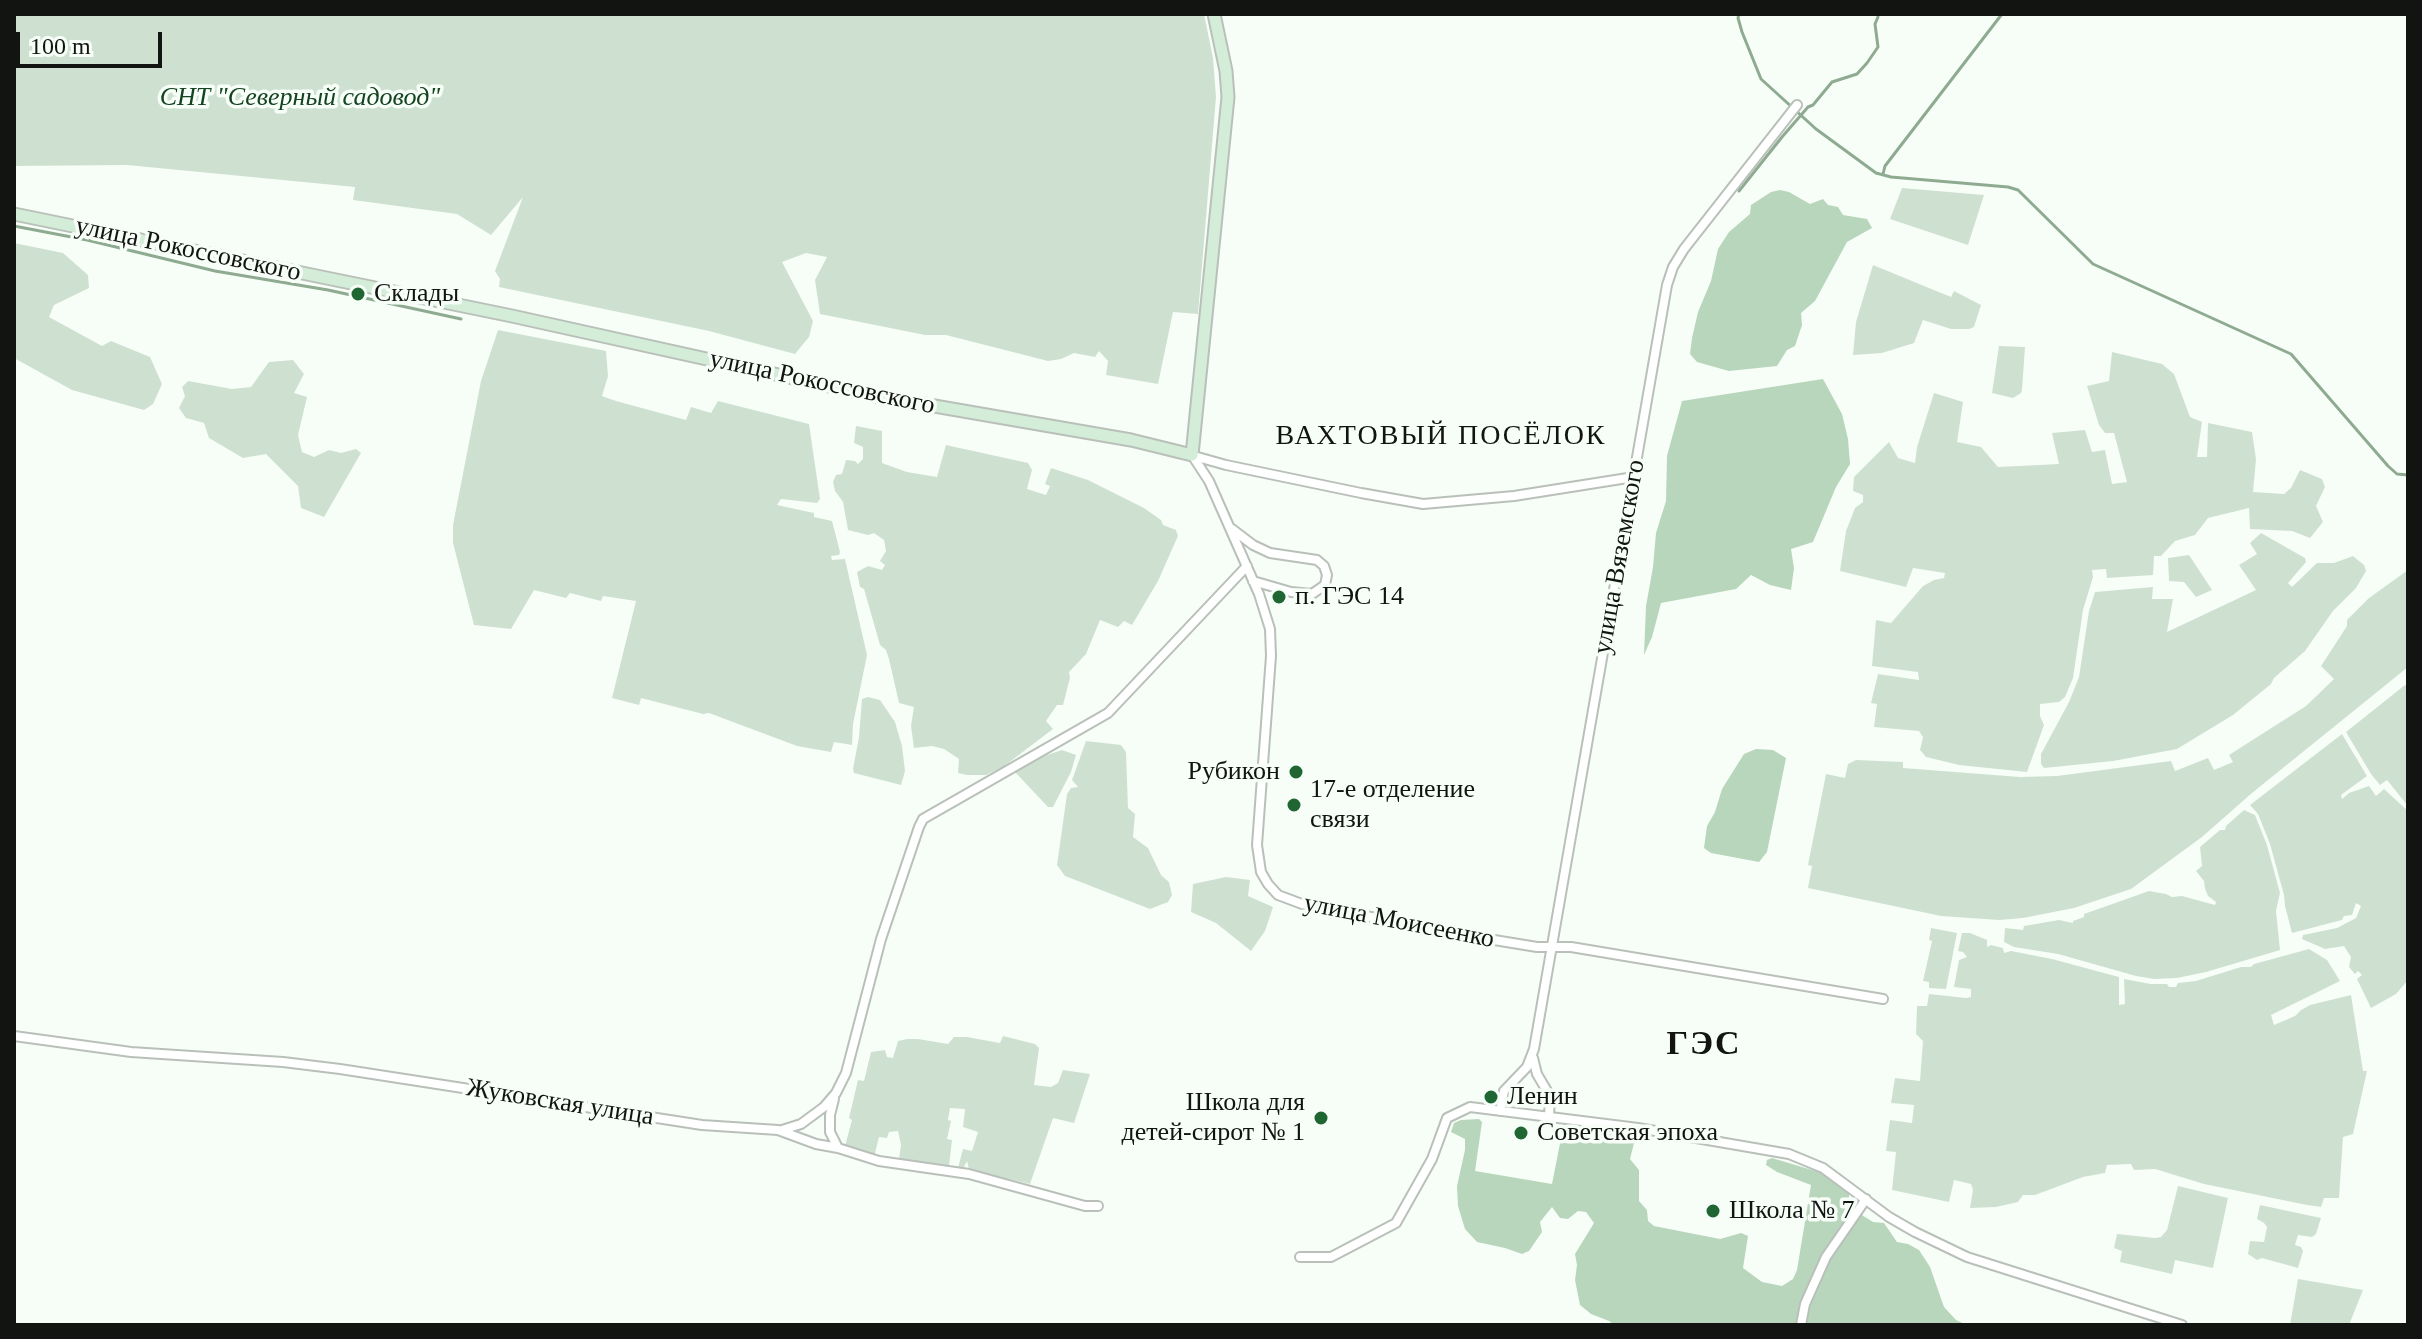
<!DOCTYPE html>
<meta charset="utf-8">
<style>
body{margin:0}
#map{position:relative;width:2422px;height:1339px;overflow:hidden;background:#f7fef7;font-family:"Times New Roman",serif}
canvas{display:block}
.frame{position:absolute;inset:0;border:16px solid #121412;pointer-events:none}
.scale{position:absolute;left:16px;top:32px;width:146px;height:36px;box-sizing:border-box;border:4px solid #121412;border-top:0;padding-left:10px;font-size:24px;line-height:28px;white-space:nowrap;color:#121412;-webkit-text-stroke:6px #f7fef7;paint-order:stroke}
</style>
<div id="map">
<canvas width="2422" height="1339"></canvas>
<div class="frame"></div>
<div class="scale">100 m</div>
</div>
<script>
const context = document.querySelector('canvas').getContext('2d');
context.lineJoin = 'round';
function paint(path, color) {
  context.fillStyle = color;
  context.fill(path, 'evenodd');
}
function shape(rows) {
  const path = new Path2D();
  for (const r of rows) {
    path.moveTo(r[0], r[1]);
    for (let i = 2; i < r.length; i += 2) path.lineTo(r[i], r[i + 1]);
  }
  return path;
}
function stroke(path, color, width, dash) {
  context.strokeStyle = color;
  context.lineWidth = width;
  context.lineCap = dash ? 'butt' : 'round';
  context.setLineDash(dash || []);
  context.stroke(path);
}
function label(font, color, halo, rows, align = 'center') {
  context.font = font + ' "Times New Roman",serif';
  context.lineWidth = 7;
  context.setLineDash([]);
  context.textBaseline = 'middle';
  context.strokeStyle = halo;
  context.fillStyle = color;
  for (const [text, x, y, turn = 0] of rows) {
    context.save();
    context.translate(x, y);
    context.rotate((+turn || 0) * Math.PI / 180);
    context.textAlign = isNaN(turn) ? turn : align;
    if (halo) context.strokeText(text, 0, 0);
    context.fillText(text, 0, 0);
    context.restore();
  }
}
paint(shape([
 [14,14,1204,14,1213,58,1216,97,1198,314,1173,312,1158,384,1106,375,1108,361,1099,351,1095,357,1074,353,1061,359,1048,361,946,335,925,335,820,314,815,280,827,257,806,253,782,262,813,321,809,337,795,354,709,331,499,287,500,279,495,271,523,197,491,235,457,214,353,200,355,187,127,165,14,166],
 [1902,188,1984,195,1968,245,1890,219],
 [14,243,63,253,88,275,89,288,54,305,49,317,102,346,111,341,150,357,162,384,153,404,144,410,72,390,14,358],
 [1873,265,1951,297,1954,291,1981,305,1974,327,1969,329,1951,329,1923,320,1914,343,1882,353,1853,355,1856,322],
 [498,330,606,351,608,376,602,396,616,401,686,420,691,407,711,413,718,401,809,424,820,499,817,503,781,499,777,505,814,513,814,517,832,521,840,552,839,555,831,556,832,560,845,559,867,655,853,724,852,745,834,742,831,752,797,746,709,713,703,714,641,698,639,705,612,698,636,601,603,596,601,601,570,593,566,598,534,590,511,629,474,625,453,543,453,525,481,381],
 [1999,346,2025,347,2022,390,2021,393,2013,398,1992,393],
 [2112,352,2162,364,2174,374,2190,417,2202,422,2197,457,2207,457,2208,423,2252,432,2256,459,2253,492,2284,494,2291,488,2300,470,2322,479,2325,487,2316,506,2323,522,2310,538,2292,531,2250,529,2249,508,2208,518,2195,535,2175,541,2161,556,2154,556,2153,575,2107,578,2106,569,2092,570,2093,577,2083,610,2073,678,2065,697,2059,702,2040,704,2040,716,2044,725,2027,772,1959,765,1926,757,1920,750,1923,737,1919,731,1874,727,1877,704,1871,703,1878,674,1919,680,1918,672,1872,666,1876,620,1891,623,1923,586,1934,580,1944,578,1945,573,1913,568,1906,587,1840,571,1846,531,1855,508,1863,502,1863,495,1853,491,1854,477,1889,442,1898,458,1915,463,1917,447,1934,393,1963,402,1957,442,1981,447,1998,467,2059,464,2052,433,2085,430,2092,452,2105,450,2112,484,2127,482,2114,433,2105,433,2099,425,2087,386,2109,381],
 [293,360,304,374,294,393,307,397,298,435,302,452,314,457,329,450,341,453,356,449,361,453,324,517,301,508,298,486,266,454,243,458,209,438,204,423,186,418,179,408,185,396,182,387,188,381,232,389,251,387,269,362],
 [856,426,882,431,882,463,907,472,937,477,946,445,1028,463,1032,470,1027,489,1046,495,1050,486,1045,484,1051,468,1088,480,1144,508,1161,520,1163,525,1176,530,1178,536,1158,581,1132,625,1124,621,1118,627,1100,620,1086,654,1069,672,1070,678,1063,705,1057,705,1046,721,1053,729,1003,767,986,775,967,775,958,773,959,759,944,749,932,746,914,748,911,726,914,707,899,703,889,659,886,650,880,645,864,589,860,587,857,572,868,566,882,570,885,565,880,561,886,551,884,540,874,533,868,535,848,530,843,502,835,491,833,482,836,475,842,474,846,460,855,461,858,464,863,459,863,447,854,443],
 [2261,533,2305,558,2306,562,2288,583,2292,587,2317,563,2334,563,2353,556,2364,565,2366,571,2356,588,2333,611,2305,651,2274,678,2271,684,2233,715,2177,749,2113,761,2044,768,2041,764,2041,754,2069,702,2079,677,2089,611,2095,592,2153,587,2152,599,2173,599,2167,632,2256,590,2239,565,2257,554,2250,543],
 [2189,555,2212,590,2196,597,2184,582,2169,581,2168,558],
 [2408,570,2408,667,2252,793,2202,837,2131,889,2074,908,2023,918,1999,920,1941,916,1808,888,1812,866,1808,865,1826,774,1845,778,1848,764,1856,760,1903,762,1903,768,2020,777,2057,776,2171,761,2175,771,2208,758,2214,770,2233,762,2229,755,2306,706,2334,679,2321,666,2347,626,2347,620,2369,598],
 [2405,685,2407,687,2408,685,2408,806,2387,780,2380,785,2371,774,2346,732],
 [868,697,880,700,895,722,902,746,905,771,901,785,854,773,853,769,859,737,862,699],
 [2342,734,2367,776,2341,795,2342,799,2349,793,2369,786,2376,796,2384,789,2408,811,2408,980,2396,994,2371,1008,2357,979,2362,975,2358,971,2355,974,2349,967,2351,957,2344,946,2325,949,2302,939,2303,935,2337,928,2356,918,2361,906,2356,903,2352,915,2344,916,2342,920,2292,933,2285,906,2284,895,2270,844,2258,814,2250,805],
 [1086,741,1121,745,1126,752,1128,808,1135,814,1133,837,1148,848,1161,875,1169,882,1172,895,1168,902,1150,909,1065,876,1057,865,1067,794,1071,788,1078,787,1072,780],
 [1062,750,1076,755,1071,772,1053,807,1048,807,1014,771,1035,759],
 [2244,810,2255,815,2267,845,2280,893,2276,911,2280,950,2206,972,2177,978,2154,979,2136,976,2058,954,2014,947,2004,942,2005,928,2023,930,2024,926,2059,920,2073,923,2073,921,2084,917,2084,914,2149,891,2166,894,2172,897,2182,896,2215,905,2216,902,2208,896,2205,889,2204,881,2196,871,2202,866,2200,847,2220,830,2225,830,2226,826],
 [1226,877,1250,880,1248,896,1273,907,1265,931,1251,951,1216,923,1191,912,1193,884],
 [1931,928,1957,933,1946,989,1929,988,1929,982,1923,981,1932,941,1929,940],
 [1962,933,1970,933,1987,940,1987,947,1991,945,2003,948,2004,953,2011,951,2052,959,2119,977,2119,1005,2125,1004,2124,979,2151,984,2167,984,2169,987,2176,987,2178,983,2196,981,2241,967,2251,967,2254,964,2309,949,2327,960,2340,981,2271,1015,2274,1025,2295,1016,2301,1010,2310,1005,2351,995,2363,1071,2367,1071,2353,1134,2343,1137,2339,1198,2324,1198,2321,1207,2307,1205,2204,1184,2155,1169,2134,1170,2131,1164,2107,1165,2105,1173,2083,1177,2035,1195,2023,1195,2018,1202,1996,1207,1970,1208,1973,1190,1971,1184,1954,1180,1949,1202,1892,1190,1896,1152,1886,1151,1890,1120,1912,1123,1914,1105,1891,1103,1895,1078,1920,1081,1923,1041,1916,1034,1917,1006,1927,1006,1929,994,1966,998,1971,997,1971,989,1954,987,1959,960,1967,957,1963,952,1958,951],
 [1003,1036,1035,1044,1039,1048,1034,1085,1051,1087,1058,1083,1063,1070,1090,1074,1074,1123,1053,1118,1030,1184,969,1169,967,1161,963,1169,958,1168,963,1149,972,1151,978,1132,963,1127,965,1109,950,1108,948,1120,951,1121,947,1139,952,1140,949,1166,899,1159,901,1145,898,1131,889,1132,887,1138,879,1137,874,1157,845,1146,852,1120,849,1118,858,1080,864,1081,871,1052,885,1050,887,1057,893,1058,898,1041,907,1039,918,1039,948,1044,954,1037,967,1037,1000,1043],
 [2178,1186,2228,1198,2213,1268,2175,1260,2172,1274,2120,1262,2122,1251,2114,1248,2117,1234,2155,1238,2161,1237,2167,1230],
 [2260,1205,2321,1218,2316,1234,2312,1237,2298,1235,2295,1245,2301,1247,2303,1251,2298,1268,2262,1258,2257,1260,2248,1254,2250,1241,2264,1242,2267,1227,2264,1223,2257,1219],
 [2298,1279,2363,1290,2349,1325,2290,1325]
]), '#cee1d1');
paint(shape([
 [1780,190,1789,192,1810,204,1823,199,1828,205,1838,207,1843,215,1867,219,1872,228,1847,242,1815,301,1801,313,1802,325,1795,346,1787,350,1777,366,1729,371,1697,362,1690,354,1692,338,1698,312,1711,281,1718,249,1729,232,1750,214,1751,205,1771,192],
 [1823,379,1842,414,1848,439,1850,464,1836,487,1813,542,1791,549,1794,568,1791,590,1770,585,1751,575,1736,589,1661,603,1652,637,1644,655,1646,606,1653,567,1656,533,1666,501,1667,456,1682,401],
 [1756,749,1773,750,1786,758,1767,852,1759,862,1711,853,1704,848,1707,826,1715,812,1722,789,1744,754],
 [1479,1119,1482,1122,1475,1171,1552,1184,1563,1128,1571,1125,1631,1132,1635,1139,1630,1159,1639,1170,1639,1201,1647,1210,1648,1221,1654,1226,1720,1239,1741,1233,1748,1236,1743,1268,1762,1282,1782,1286,1793,1279,1797,1270,1811,1185,1777,1172,1766,1165,1767,1160,1772,1158,1822,1173,1849,1194,1849,1207,1873,1222,1884,1223,1897,1242,1908,1244,1919,1250,1930,1267,1944,1307,1956,1320,1967,1325,1614,1325,1609,1321,1591,1314,1580,1305,1575,1280,1577,1265,1575,1254,1594,1223,1586,1212,1578,1211,1568,1219,1560,1218,1552,1207,1540,1222,1542,1232,1529,1251,1522,1254,1505,1248,1477,1242,1465,1229,1458,1206,1457,1186,1465,1150,1465,1139,1451,1132,1454,1123,1461,1120]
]), '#b8d6bc');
stroke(shape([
 [1739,14,1738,18,1742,32,1761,79,1816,129,1876,173,1891,177,2008,187,2018,190,2093,264,2291,354,2388,466,2397,474,2408,475],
 [1883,174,1885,166,2002,14],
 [1739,191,1782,137,1808,107,1813,105,1832,82,1857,74,1867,63,1878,47,1875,24,1878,17],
 [14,226,87,240,215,271,328,290,461,319]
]), '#8eab92', 3);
const street = shape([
 [1192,455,1209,481,1259,594,1270,629,1271,656,1257,845,1261,872,1268,884,1278,895,1302,904,1482,938,1537,947,1571,947,1883,999],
 [1194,456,1226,465,1361,493,1423,504,1514,496,1634,477],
 [1232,529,1253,545,1270,553,1317,560,1324,566,1327,575,1325,585,1312,594,1291,592,1253,581],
 [14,1036,131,1052,283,1062,340,1069,702,1125,778,1130,816,1144,838,1148,879,1161,969,1174,1085,1206,1098,1206],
 [1533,1058,1537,1074,1550,1096,1549,1117],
 [834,1099,830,1115,830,1132,838,1148],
 [1500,1111,1504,1091,1527,1067,1534,1049,1667,285,1673,267,1684,249,1797,105],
 [782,1130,801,1124,824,1107,836,1093,846,1073,881,939,919,827,923,819,1108,713,1247,566],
 [1300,1257,1331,1257,1396,1223,1432,1159,1447,1118,1470,1107,1638,1128,1789,1154,1823,1168,1889,1217,1915,1232,1967,1257,2182,1325],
 [1801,1325,1805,1304,1826,1257,1866,1199]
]);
const secondary = shape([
 [14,214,512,316,865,394,1131,440,1192,455,1228,97,1226,71,1214,14]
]);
stroke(street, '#b9c0ba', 12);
stroke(secondary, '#b9c0ba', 15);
stroke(street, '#fff', 8);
stroke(secondary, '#d4edd9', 11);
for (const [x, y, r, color] of [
 [358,294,8,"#1f6632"],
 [1279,597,8,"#1f6632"],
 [1296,772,8,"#1f6632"],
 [1294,805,8,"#1f6632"],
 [1491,1097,8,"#1f6632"],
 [1321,1118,8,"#1f6632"],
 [1521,1133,8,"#1f6632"],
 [1713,1211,8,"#1f6632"]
]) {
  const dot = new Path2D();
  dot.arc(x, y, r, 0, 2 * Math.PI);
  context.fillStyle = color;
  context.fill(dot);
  stroke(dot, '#f7fef7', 3);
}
label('italic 26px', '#144321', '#f7fef7', [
 ["СНТ \"Северный садовод\"",300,98]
]);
label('26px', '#121412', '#f7fef7', [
 ["улица Рокоссовского",188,250,12],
 ["улица Рокоссовского",822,383,12],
 ["улица Вяземского",1620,557,-80],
 ["улица Моисеенко",1399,922,11],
 ["Жуковская улица",560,1103,9]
]);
label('26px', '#121412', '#f7fef7', [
 ["Склады",374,294],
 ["п. ГЭС 14",1295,597],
 ["Рубикон",1280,772,"right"],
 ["17-е отделение",1310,790],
 ["связи",1310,820],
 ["Ленин",1507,1097],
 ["Школа для",1305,1103,"right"],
 ["детей-сирот № 1",1305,1133,"right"],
 ["Советская эпоха",1537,1133],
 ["Школа № 7",1729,1211]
], 'left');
context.letterSpacing = '2px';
label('28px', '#121412', '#f7fef7', [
 ["ВАХТОВЫЙ ПОСЁЛОК",1441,437]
]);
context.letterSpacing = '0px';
context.letterSpacing = '2px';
label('bold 34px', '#121412', '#f7fef7', [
 ["ГЭС",1704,1045]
]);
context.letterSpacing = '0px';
</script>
